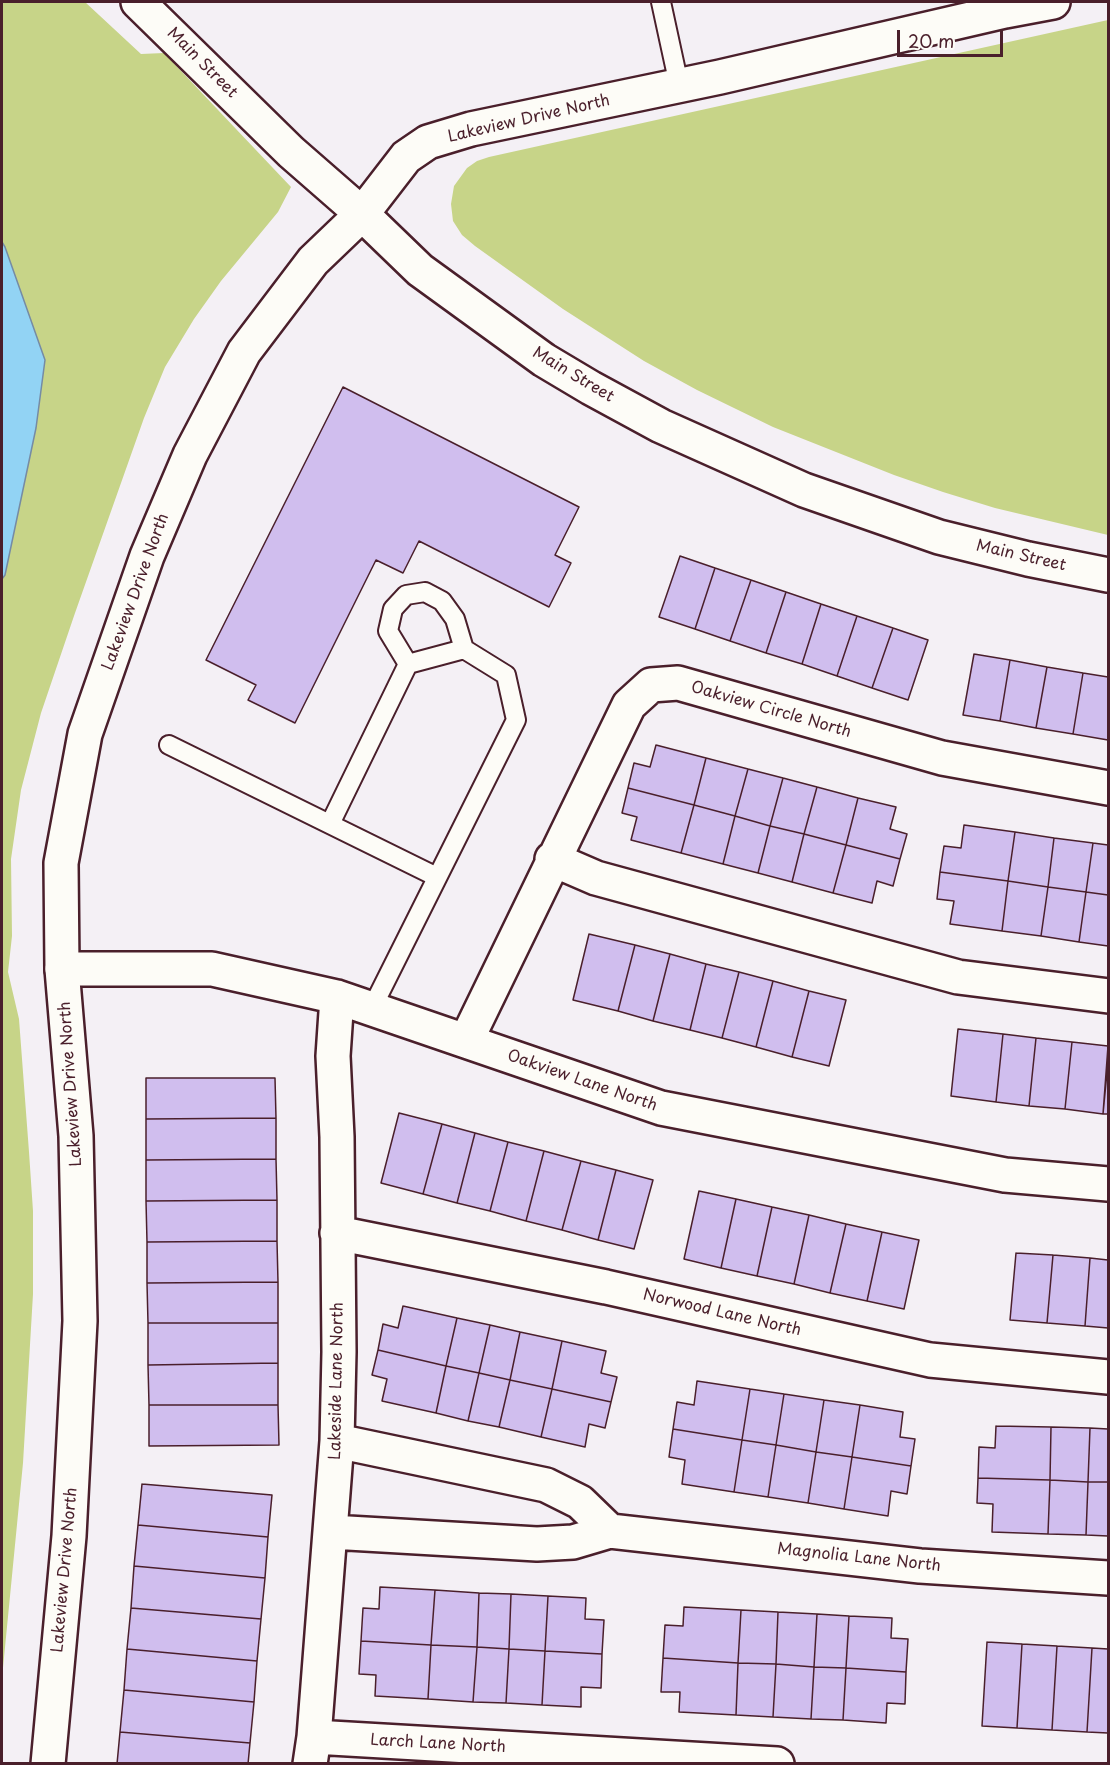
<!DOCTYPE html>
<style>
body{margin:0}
#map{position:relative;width:1110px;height:1765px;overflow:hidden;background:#f4f0f5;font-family:"Playpen Sans",sans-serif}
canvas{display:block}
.frame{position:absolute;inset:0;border:3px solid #4a1f2b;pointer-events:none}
.scale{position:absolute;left:897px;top:30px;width:106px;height:27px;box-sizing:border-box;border:3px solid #4a1f2b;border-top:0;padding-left:8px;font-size:18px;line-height:21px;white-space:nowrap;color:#4a1f2b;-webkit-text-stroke:4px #fdfcf7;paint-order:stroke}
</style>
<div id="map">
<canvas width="1110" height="1765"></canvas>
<div class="frame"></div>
<div class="scale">20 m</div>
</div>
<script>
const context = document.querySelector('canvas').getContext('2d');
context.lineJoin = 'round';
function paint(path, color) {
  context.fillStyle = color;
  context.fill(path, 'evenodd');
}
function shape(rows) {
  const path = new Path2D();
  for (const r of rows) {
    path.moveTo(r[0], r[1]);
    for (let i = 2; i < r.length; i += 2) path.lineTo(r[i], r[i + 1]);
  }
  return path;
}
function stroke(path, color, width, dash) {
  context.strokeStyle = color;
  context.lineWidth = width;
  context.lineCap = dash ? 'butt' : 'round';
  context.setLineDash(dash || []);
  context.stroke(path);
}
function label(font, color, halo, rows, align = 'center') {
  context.font = font + ' "Playpen Sans",sans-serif';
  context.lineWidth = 4.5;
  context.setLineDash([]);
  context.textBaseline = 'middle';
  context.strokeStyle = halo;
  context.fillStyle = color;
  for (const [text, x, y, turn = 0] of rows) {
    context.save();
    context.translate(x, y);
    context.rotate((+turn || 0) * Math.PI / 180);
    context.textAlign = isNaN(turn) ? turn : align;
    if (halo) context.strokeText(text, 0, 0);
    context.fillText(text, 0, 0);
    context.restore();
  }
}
paint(shape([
 [2,2,85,2,141,54,164,53,291,187,278,212,221,281,194,319,165,367,144,418,75,613,41,713,21,790,11,859,12,936,8,972,19,1019,29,1152,33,1211,33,1294,23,1463,2,1678,2,579,5,575,36,428,5,247,2,242],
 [1108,20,1108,535,995,508,943,492,894,475,773,427,697,390,644,361,563,309,475,246,462,235,453,221,451,204,454,186,467,168,477,161,489,157]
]), '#c7d488');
const water = shape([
 [2,242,5,247,45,360,36,428,5,575,2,579,2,242]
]);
paint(water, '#92d3f4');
stroke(water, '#758ba4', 1.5);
const building = shape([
 [343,387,579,507,555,555,571,563,549,607,419,541,403,573,376,560,295,723,248,700,256,685,206,660,343,387],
 [680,556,715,568,695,629,659,617,680,556],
 [715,568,751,580,730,641,695,629,715,568],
 [751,580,786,592,766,653,730,641,751,580],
 [786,592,821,604,802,664,766,653,786,592],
 [821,604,857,616,837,676,802,664,821,604],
 [857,616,893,628,872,688,837,676,857,616],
 [893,628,928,640,908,700,872,688,893,628],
 [974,654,1010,660,1000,721,963,715,974,654],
 [1010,660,1047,667,1036,728,1000,721,1010,660],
 [1047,667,1083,673,1073,734,1036,728,1047,667],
 [1083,673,1108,677,1108,740,1073,734,1083,673],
 [656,745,706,758,694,805,628,788,634,763,650,767,656,745],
 [706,758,748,769,735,816,694,805,706,758],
 [748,769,783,778,770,826,735,816,748,769],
 [783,778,817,787,804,834,770,826,783,778],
 [817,787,858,798,846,845,804,834,817,787],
 [628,788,694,805,681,853,631,840,637,817,622,813,628,788],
 [858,798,896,807,890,829,907,834,900,859,846,845,858,798],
 [694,805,735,816,723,864,681,853,694,805],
 [735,816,770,826,758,873,723,864,735,816],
 [964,825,1015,832,1008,881,940,872,944,846,961,848,964,825],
 [770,826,804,834,792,882,758,873,770,826],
 [1015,832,1054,838,1048,887,1008,881,1015,832],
 [804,834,846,845,833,893,792,882,804,834],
 [1054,838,1093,843,1086,892,1048,887,1054,838],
 [1093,843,1108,845,1108,895,1086,892,1093,843],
 [846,845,900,859,893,886,877,881,872,903,833,893,846,845],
 [940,872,1008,881,1002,931,950,924,954,901,937,899,940,872],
 [1008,881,1048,887,1041,936,1002,931,1008,881],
 [1048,887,1086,892,1079,942,1041,936,1048,887],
 [1086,892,1108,895,1108,946,1079,942,1086,892],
 [589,934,635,945,618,1011,573,1000,589,934],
 [635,945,670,954,653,1021,618,1011,635,945],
 [670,954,706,964,690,1030,653,1021,670,954],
 [706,964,739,972,722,1038,690,1030,706,964],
 [739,972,773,981,756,1047,722,1038,739,972],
 [773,981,809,991,792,1057,756,1047,773,981],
 [809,991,846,1000,829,1066,792,1057,809,991],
 [958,1029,1003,1034,996,1102,951,1096,958,1029],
 [1003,1034,1036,1038,1029,1106,996,1102,1003,1034],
 [1036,1038,1072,1042,1065,1109,1029,1106,1036,1038],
 [1072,1042,1108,1046,1103,1114,1065,1109,1072,1042],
 [1108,1062,1108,1114,1103,1114,1108,1062],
 [146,1078,275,1078,276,1118,146,1119,146,1078],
 [399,1113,442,1124,423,1194,381,1183,399,1113],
 [276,1118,276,1159,146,1160,146,1119,276,1118],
 [442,1124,475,1133,457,1203,423,1194,442,1124],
 [475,1133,508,1142,490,1211,457,1203,475,1133],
 [508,1142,544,1151,526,1221,490,1211,508,1142],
 [544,1151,581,1161,562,1230,526,1221,544,1151],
 [276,1159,277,1200,146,1201,146,1160,276,1159],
 [581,1161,616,1170,598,1240,562,1230,581,1161],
 [616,1170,653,1180,634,1249,598,1240,616,1170],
 [699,1191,736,1199,721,1268,684,1259,699,1191],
 [736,1199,772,1207,757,1276,721,1268,736,1199],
 [277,1200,277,1241,147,1242,146,1201,277,1200],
 [772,1207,809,1215,794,1284,757,1276,772,1207],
 [809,1215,846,1224,830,1293,794,1284,809,1215],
 [846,1224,882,1232,867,1301,830,1293,846,1224],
 [882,1232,919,1240,904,1309,867,1301,882,1232],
 [277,1241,278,1282,147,1283,147,1242,277,1241],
 [1016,1253,1053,1255,1047,1323,1010,1320,1016,1253],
 [1053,1255,1090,1258,1085,1326,1047,1323,1053,1255],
 [1090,1258,1108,1260,1108,1328,1085,1326,1090,1258],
 [278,1282,278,1323,148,1323,147,1283,278,1282],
 [403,1306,457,1318,446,1366,378,1350,383,1324,398,1328,403,1306],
 [457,1318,490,1325,479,1373,446,1366,457,1318],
 [148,1323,278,1323,278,1363,148,1365,148,1323],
 [490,1325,520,1332,510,1380,479,1373,490,1325],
 [520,1332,562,1341,552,1389,510,1380,520,1332],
 [562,1341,606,1351,601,1373,617,1377,611,1402,552,1389,562,1341],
 [378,1350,446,1366,436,1413,382,1401,387,1379,372,1375,378,1350],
 [278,1363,278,1405,149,1405,148,1365,278,1363],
 [446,1366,479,1373,468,1421,436,1413,446,1366],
 [479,1373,510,1380,499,1427,468,1421,479,1373],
 [510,1380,552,1389,541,1437,499,1427,510,1380],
 [697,1381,750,1389,742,1440,673,1429,677,1402,694,1405,697,1381],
 [552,1389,611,1402,605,1428,589,1424,585,1447,541,1437,552,1389],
 [750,1389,784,1394,776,1445,742,1440,750,1389],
 [784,1394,824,1400,816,1452,776,1445,784,1394],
 [824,1400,860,1405,852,1457,816,1452,824,1400],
 [149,1405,278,1405,279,1445,149,1446,149,1405],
 [860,1405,903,1412,900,1437,915,1439,911,1466,852,1457,860,1405],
 [996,1426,1051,1427,1050,1480,978,1478,979,1447,995,1448,996,1426],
 [1051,1427,1090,1428,1088,1482,1050,1480,1051,1427],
 [1090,1428,1108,1429,1108,1482,1088,1482,1090,1428],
 [673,1429,742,1440,734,1492,682,1484,685,1460,669,1457,673,1429],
 [742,1440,776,1445,768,1497,734,1492,742,1440],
 [776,1445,816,1452,808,1503,768,1497,776,1445],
 [816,1452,852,1457,844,1509,808,1503,816,1452],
 [852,1457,911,1466,907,1494,891,1491,888,1516,844,1509,852,1457],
 [978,1478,1050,1480,1048,1534,992,1532,993,1504,977,1503,978,1478],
 [1050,1480,1088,1482,1086,1535,1048,1534,1050,1480],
 [1088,1482,1108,1482,1108,1536,1086,1535,1088,1482],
 [142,1484,272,1495,268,1537,138,1525,142,1484],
 [138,1525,268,1537,265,1578,134,1566,138,1525],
 [134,1566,265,1578,261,1619,131,1608,134,1566],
 [380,1587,435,1590,431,1645,361,1641,363,1608,379,1609,380,1587],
 [435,1590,479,1593,477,1647,431,1645,435,1590],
 [479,1593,511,1594,509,1649,477,1647,479,1593],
 [511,1594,548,1596,545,1651,509,1649,511,1594],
 [548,1596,586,1598,585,1619,604,1620,602,1654,545,1651,548,1596],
 [684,1607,741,1610,738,1663,663,1658,665,1625,683,1626,684,1607],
 [131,1608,261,1619,257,1661,127,1649,131,1608],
 [741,1610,778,1612,776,1664,738,1663,741,1610],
 [778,1612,817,1614,814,1667,776,1664,778,1612],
 [817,1614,849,1616,846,1668,814,1667,817,1614],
 [849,1616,892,1618,891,1638,908,1639,906,1672,846,1668,849,1616],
 [361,1641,431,1645,428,1699,375,1696,376,1675,359,1674,361,1641],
 [987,1642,1022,1644,1017,1728,982,1726,987,1642],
 [1022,1644,1057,1646,1052,1730,1017,1728,1022,1644],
 [431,1645,477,1647,473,1702,428,1699,431,1645],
 [1057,1646,1092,1648,1087,1732,1052,1730,1057,1646],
 [477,1647,509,1649,506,1703,473,1702,477,1647],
 [1092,1648,1108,1649,1108,1733,1087,1732,1092,1648],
 [127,1649,257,1661,254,1702,124,1690,127,1649],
 [509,1649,545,1651,542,1705,506,1703,509,1649],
 [545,1651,602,1654,601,1688,581,1687,581,1707,542,1705,545,1651],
 [663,1658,738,1663,736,1715,679,1712,680,1692,661,1692,663,1658],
 [738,1663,776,1664,773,1717,736,1715,738,1663],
 [776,1664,814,1667,811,1719,773,1717,776,1664],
 [814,1667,846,1668,843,1720,811,1719,814,1667],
 [846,1668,906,1672,905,1704,887,1703,886,1723,843,1720,846,1668],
 [124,1690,254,1702,250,1743,120,1732,124,1690],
 [120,1732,250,1743,248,1764,117,1764,120,1732]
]);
paint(building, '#d0beee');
stroke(building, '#4a1f2b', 1.5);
const lane = shape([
 [661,2,679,85],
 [408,664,388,631,393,609,406,595,425,592,442,601,455,619,464,649],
 [169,745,437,877],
 [330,824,408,664,464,649,506,675,516,720,372,1008]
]);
const street = shape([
 [362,214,406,157,428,142,471,129,720,77,1005,11,1053,2],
 [552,859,596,878,958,977,1108,996],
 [62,969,212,969,337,997,661,1108,1005,1175,1108,1184],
 [466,1041,629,705,651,685,678,683,942,758,1108,788],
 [337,1233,606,1287,930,1360,1108,1377],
 [610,1531,920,1566,1108,1578],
 [331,1532,537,1544,573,1542,610,1531,580,1502,546,1485,337,1441],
 [314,1737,777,1764],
 [310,1764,314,1737,337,1441,339,1352,337,1137,333,1056,337,997]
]);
const secondary = shape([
 [138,2,291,152,362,214,420,270,544,360,591,388,661,426,804,490,939,537,1028,559,1108,575],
 [48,1764,69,1536,80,1321,76,1136,62,969,61,863,85,734,147,556,190,455,244,352,313,261,362,214]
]);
stroke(lane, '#4a1f2b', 22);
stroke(street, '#4a1f2b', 38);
stroke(secondary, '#4a1f2b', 38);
stroke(lane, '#fdfcf7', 18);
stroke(street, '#fdfcf7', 33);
stroke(secondary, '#fdfcf7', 33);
label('16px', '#4a1f2b', '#fdfcf7', [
 ["Main Street",202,63,45],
 ["Lakeview Drive North",529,119,-13],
 ["Main Street",573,375,31],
 ["Main Street",1021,556,13],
 ["Lakeview Drive North",136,592,-70],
 ["Oakview Circle North",771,710,16],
 ["Oakview Lane North",582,1081,19],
 ["Lakeview Drive North",71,1084,-94],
 ["Norwood Lane North",722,1313,13],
 ["Lakeside Lane North",337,1381,-89],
 ["Magnolia Lane North",859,1558,6],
 ["Lakeview Drive North",65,1570,-85],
 ["Larch Lane North",438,1744,3]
]);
</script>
